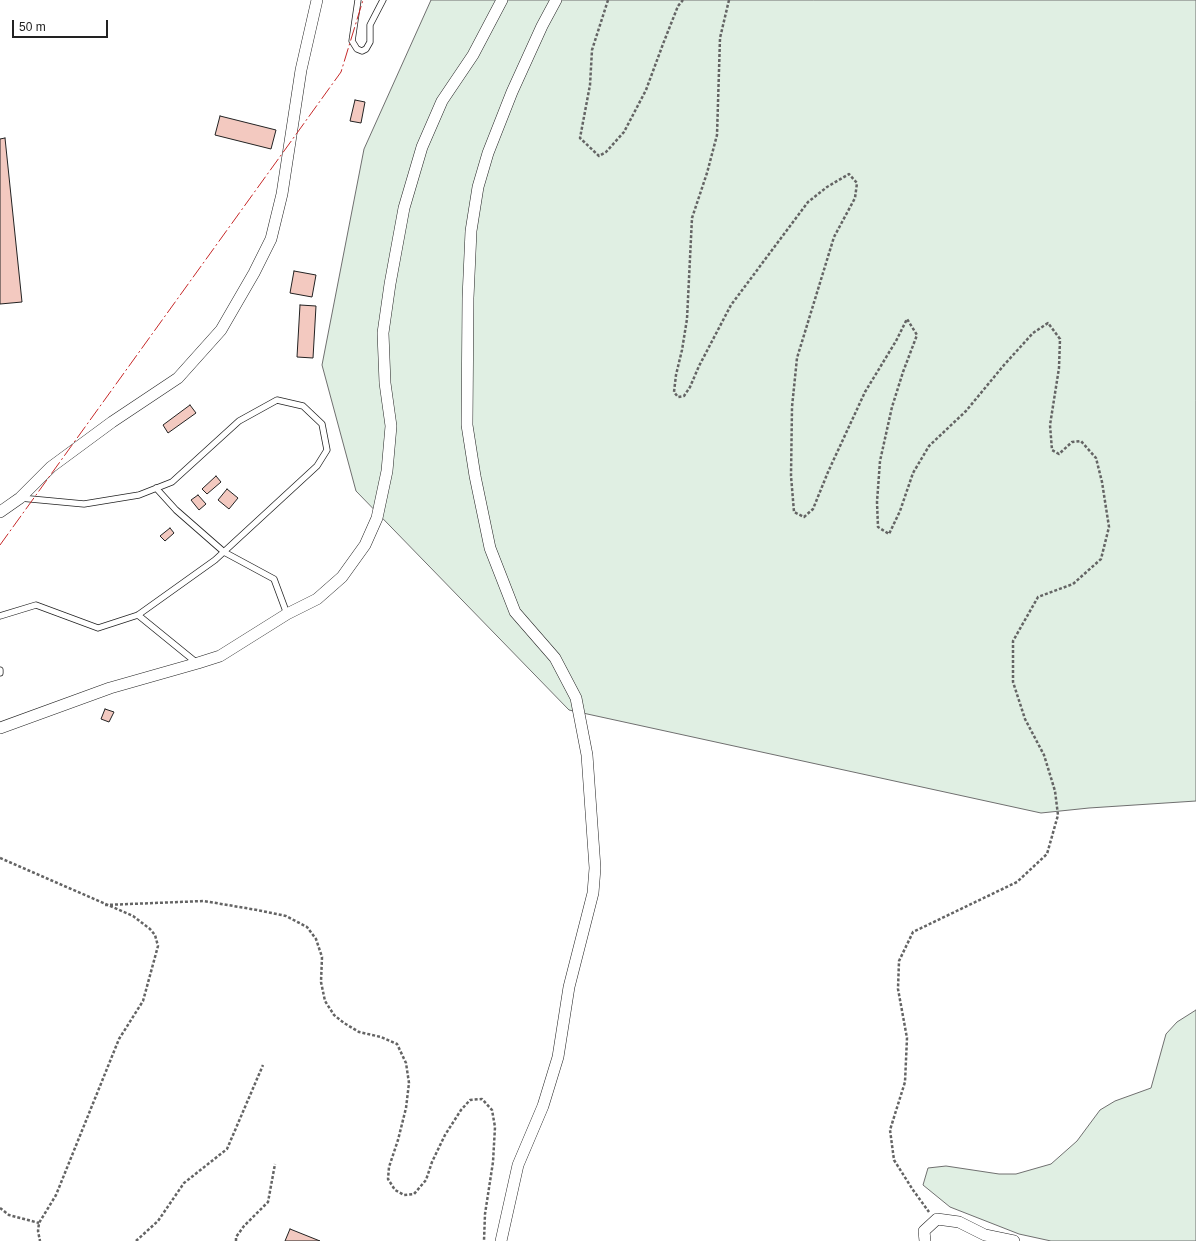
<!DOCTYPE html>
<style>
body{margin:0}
#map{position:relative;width:1196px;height:1241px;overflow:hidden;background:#fff;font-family:Arial,sans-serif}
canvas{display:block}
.scale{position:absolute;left:12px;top:20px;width:96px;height:18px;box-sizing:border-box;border:2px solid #222;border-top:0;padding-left:5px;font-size:12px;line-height:14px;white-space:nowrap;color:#222;-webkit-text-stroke:3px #fff;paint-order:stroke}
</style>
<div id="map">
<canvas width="1196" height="1241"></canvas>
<div class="scale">50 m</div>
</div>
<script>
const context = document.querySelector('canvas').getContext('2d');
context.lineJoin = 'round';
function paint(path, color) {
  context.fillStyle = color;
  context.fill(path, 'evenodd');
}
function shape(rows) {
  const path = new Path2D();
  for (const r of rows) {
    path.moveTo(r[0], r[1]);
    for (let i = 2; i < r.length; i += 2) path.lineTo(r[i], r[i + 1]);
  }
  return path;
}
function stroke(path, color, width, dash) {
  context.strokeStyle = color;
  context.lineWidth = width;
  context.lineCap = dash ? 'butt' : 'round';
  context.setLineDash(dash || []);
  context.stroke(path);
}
const green = shape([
 [431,0,1196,0,1196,801,1089,808,1041,813,569,710,356,491,322,365,364,149,431,0],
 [1196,1010,1196,1241,1051,1241,1019,1234,950,1207,923,1185,928,1168,946,1166,999,1174,1016,1174,1051,1164,1077,1141,1100,1110,1115,1101,1151,1088,1166,1034,1177,1022,1196,1010]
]);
paint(green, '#e0efe3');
stroke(green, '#6f6f6f', 1);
const building = shape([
 [355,100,365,102,361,123,350,121,355,100],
 [220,116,276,130,271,149,215,135,220,116],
 [5,138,22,302,0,304,0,139,5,138],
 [294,271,316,275,312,297,290,293,294,271],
 [300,305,316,306,313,358,297,357,300,305],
 [190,405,196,413,168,433,163,425,190,405],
 [216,476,221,482,207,494,202,489,216,476],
 [227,489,238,498,229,509,218,500,227,489],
 [198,495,206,504,199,510,191,500,198,495],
 [170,528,174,533,165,541,160,536,170,528],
 [105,709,114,712,109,722,101,719,105,709],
 [290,1229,320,1241,285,1241,290,1229]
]);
paint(building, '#f3c9c0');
stroke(building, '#222', 1);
const lane = shape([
 [358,0,352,41,357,49,362,51,366,49,370,42,370,25,383,0],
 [156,488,176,510,224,552,274,579,287,614],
 [138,615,197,663],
 [0,616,36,605,98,628,138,615,215,560,317,466,327,450,322,424,303,406,277,400,239,421,172,482,139,495,84,504,20,498],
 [0,670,0,673]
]);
const street = shape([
 [0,512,20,498,51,467,112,422,178,378,221,330,254,273,271,239,282,194,301,70,317,0],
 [0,728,110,688,198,663,220,656,287,614,317,599,342,577,365,545,377,518,387,471,391,426,385,383,383,333,390,284,404,208,422,147,442,101,473,55,502,0],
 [501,1241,518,1165,543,1106,558,1057,569,987,593,893,595,868,587,755,576,698,555,658,515,612,490,548,475,476,467,425,468,298,471,231,478,187,488,153,512,92,542,26,556,0],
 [925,1241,924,1231,937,1219,959,1222,985,1235,1014,1241]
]);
stroke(lane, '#222', 7);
stroke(street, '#222', 12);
stroke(shape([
 [608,0,592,50,590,85,580,138,599,156,606,152,624,132,646,90,663,44,678,6,683,0],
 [729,0,720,38,717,135,707,173,692,218,687,319,682,350,676,375,674,392,678,397,684,396,690,387,699,366,731,305,808,202,827,187,849,174,857,183,855,198,834,237,797,358,792,407,791,476,794,512,804,517,813,509,828,472,865,392,896,341,907,319,917,335,903,372,892,407,880,461,877,502,878,527,889,534,900,511,913,473,929,446,966,411,1004,365,1033,333,1048,323,1060,339,1059,368,1050,425,1052,450,1059,454,1072,442,1081,441,1096,458,1102,482,1109,527,1101,559,1073,584,1038,597,1013,641,1013,682,1025,719,1044,755,1055,791,1058,815,1047,854,1017,882,913,932,899,961,898,989,907,1038,905,1082,890,1130,894,1160,913,1190,929,1212],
 [0,858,133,916,150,929,155,935,158,946,143,1001,119,1039,56,1195,39,1223,38,1231,40,1241],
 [105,905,204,901,257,910,286,916,307,927,316,939,322,957,321,982,325,1001,334,1015,344,1023,359,1032,381,1037,397,1044,406,1063,409,1083,406,1108,398,1140,389,1167,388,1179,395,1190,404,1195,414,1194,426,1180,432,1162,445,1135,461,1110,470,1100,482,1099,492,1110,495,1127,493,1162,485,1214,484,1241],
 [0,1208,9,1215,39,1223],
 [136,1241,158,1221,184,1183,227,1149,263,1065],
 [236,1241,236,1237,244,1226,268,1202,275,1164]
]), '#646464', 2.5, [3, 2]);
stroke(lane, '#fff', 5.5);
stroke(street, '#fff', 11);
stroke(shape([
 [0,545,341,72,363,0]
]), '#c62828', 1, [14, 3, 2, 3]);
</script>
